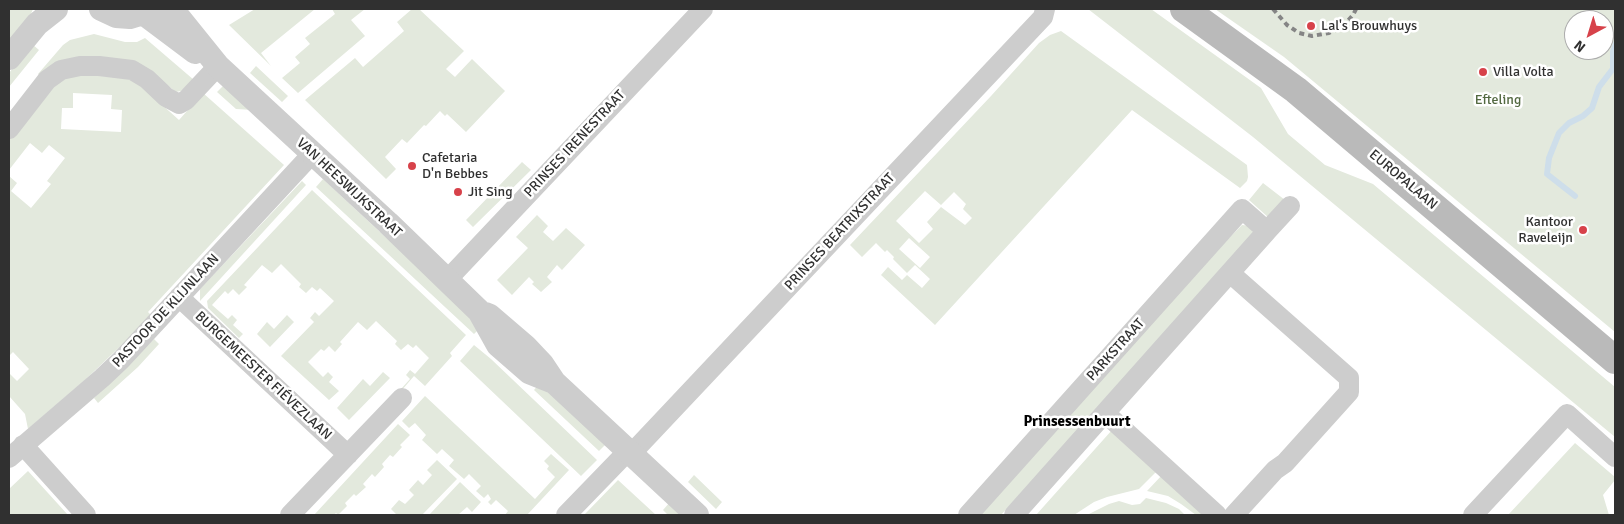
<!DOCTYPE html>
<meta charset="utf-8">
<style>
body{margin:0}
#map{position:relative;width:1624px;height:524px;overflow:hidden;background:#fff;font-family:Signika,sans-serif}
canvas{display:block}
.frame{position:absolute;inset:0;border:10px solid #303030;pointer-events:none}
.north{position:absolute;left:1564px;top:10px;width:50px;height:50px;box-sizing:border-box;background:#fff;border:1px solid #acacac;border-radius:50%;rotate:219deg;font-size:14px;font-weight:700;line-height:20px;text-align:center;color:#303030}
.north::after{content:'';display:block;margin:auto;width:18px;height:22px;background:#d7424a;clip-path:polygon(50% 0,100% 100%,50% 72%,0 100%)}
</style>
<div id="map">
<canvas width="1624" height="524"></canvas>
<div class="frame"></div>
<div class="north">N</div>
</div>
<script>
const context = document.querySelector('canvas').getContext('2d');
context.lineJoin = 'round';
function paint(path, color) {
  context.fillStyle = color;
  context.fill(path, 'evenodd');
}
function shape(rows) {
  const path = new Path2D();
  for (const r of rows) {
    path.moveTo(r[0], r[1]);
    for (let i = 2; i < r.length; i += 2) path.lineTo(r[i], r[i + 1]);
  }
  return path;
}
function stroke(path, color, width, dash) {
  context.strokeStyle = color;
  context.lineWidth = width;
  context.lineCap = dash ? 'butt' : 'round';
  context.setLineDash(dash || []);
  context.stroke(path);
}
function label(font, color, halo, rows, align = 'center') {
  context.font = font + ' Signika,sans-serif';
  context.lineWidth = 5;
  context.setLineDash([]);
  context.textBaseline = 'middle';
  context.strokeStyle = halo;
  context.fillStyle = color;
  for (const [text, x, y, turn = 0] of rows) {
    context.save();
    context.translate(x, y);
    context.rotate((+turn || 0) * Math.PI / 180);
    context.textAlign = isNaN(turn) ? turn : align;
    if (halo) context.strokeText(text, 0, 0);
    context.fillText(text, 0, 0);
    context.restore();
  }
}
paint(shape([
 [9,9,33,9,28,21,9,44],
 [255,9,315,9,261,53,271,66,229,25],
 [332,9,365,9,351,20,365,36,298,93,282,78,300,63,295,57,310,44,305,38,335,14],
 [412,9,419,9,464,51,446,69,455,77,472,59,505,91,466,132,447,114,445,116,440,111,426,126,424,125,407,143,402,139,385,157,396,169,386,179,305,100,355,58,363,67,404,31,397,22],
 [1088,9,1151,9,1261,88,1288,134,1325,165,1373,184,1615,387,1615,437,1253,137],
 [1215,9,1615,9,1615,332,1284,57],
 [1574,20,1604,20,1604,50,1574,50],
 [1061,31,1247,165,1248,177,1247,181,1240,188,1132,110,935,325,881,275,888,267,902,280,907,275,922,288,930,279,915,265,907,273,893,259,894,257,887,250,885,252,876,243,862,257,850,245,991,96,1039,43,1050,35],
 [925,191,941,205,954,192,966,204,963,209,972,218,965,225,941,207,927,222,933,229,919,243,896,221],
 [909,238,930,257,920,268,899,249],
 [94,34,125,42,137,42,145,38,194,80,181,91,176,92,145,67,40,76,38,74,63,45,70,40],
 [32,44,39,50,9,87,9,73],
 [256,66,288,96,282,102,250,73],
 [74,75,125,77,139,84,179,120,203,93,284,165,148,312,152,316,85,380,28,429,25,414,9,396,9,373,17,381,29,369,13,352,9,356,9,176,17,183,11,191,31,208,51,184,47,181,65,158,49,145,42,153,30,143,9,170,9,140,57,81],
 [73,93,112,95,111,109,122,110,121,132,61,129,62,108,73,108],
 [225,84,253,110,236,109,217,92],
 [522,162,531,170,473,227,466,220],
 [323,179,464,310,479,329,474,334,316,187],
 [302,181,306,185,200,301,200,289],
 [1263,183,1285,200,1269,218,1249,200],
 [312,190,466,335,450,353,452,356,425,386,414,376,402,390,401,389,410,379,406,375,410,370,415,374,429,358,416,345,413,348,408,344,401,350,395,344,397,341,376,321,367,330,358,322,340,342,342,344,335,352,329,346,324,351,321,349,308,362,323,377,328,372,333,377,329,382,339,391,329,400,281,356,314,322,310,318,315,312,319,316,334,301,320,288,317,291,312,287,306,293,299,287,301,284,281,264,272,273,262,265,244,285,247,287,239,295,233,289,228,294,225,291,212,305,228,319,232,315,237,320,233,325,243,334,239,338,208,308,207,301],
 [537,215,548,226,543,232,553,241,566,228,585,245,562,270,557,265,547,277,552,282,541,292,532,284,534,282,529,277,512,295,497,280,528,248,516,237],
 [1242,225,1251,226,1254,235,1001,515,980,515,1227,240],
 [287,315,294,322,270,347,257,334,267,322,274,329],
 [154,339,159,344,138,367,98,403,94,398],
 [474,345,491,359,597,460,581,476,460,361],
 [383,372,390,378,349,420,337,408,363,379,370,386],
 [539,384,607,443,599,451,534,390],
 [425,396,535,499,555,477,547,469,549,466,544,461,551,454,569,470,527,515,505,515,508,511,496,500,491,505,488,502,491,499,488,494,484,498,476,491,481,486,469,474,464,479,449,466,454,460,442,449,437,454,422,440,426,435,415,423,409,428,402,421],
 [398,424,410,435,400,445,402,447,393,457,390,455,382,464,384,467,375,477,372,474,363,484,366,487,356,496,354,494,345,503,347,506,338,515,336,513,334,515,314,515],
 [1112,430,1158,470,1139,489,1107,497,1094,502,1074,515,1036,515],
 [1575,443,1615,477,1615,480,1603,495,1609,515,1508,515],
 [437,460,457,479,422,515,394,515,396,514,391,509,399,500,405,504,414,495,409,490,418,480,423,485,432,475,427,470],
 [28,471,68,515,9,515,9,489],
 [1163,474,1205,515,1196,515,1181,504,1168,496,1147,491],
 [694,475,722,502,716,509,688,482],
 [618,480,656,515,584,515],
 [460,482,481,502,472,512,467,507,458,515,429,515],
 [1146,498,1166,503,1179,509,1185,515,1087,515,1109,504,1119,501,1132,505,1140,504],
 [670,502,684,515,668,515,663,510]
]), '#e3e9dd');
paint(shape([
 [1615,38,1615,72,1610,68,1610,51]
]), '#cedeea');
stroke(shape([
 [1575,196,1547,174,1549,158,1559,133,1569,123,1583,116,1592,108,1599,87,1612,70]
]), '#cedeea', 6);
stroke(shape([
 [9,129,47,80,61,70,80,66,99,66,132,70,147,79,166,97,179,104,186,100,218,66],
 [1267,231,1290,206],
 [1230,273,1349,378,1349,392,1285,463,1275,470,1234,515],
 [447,280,703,9],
 [179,297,348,455],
 [1105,413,1217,515],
 [23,445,86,515],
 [631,454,1043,17,1045,9],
 [9,458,102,378,121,360,312,154],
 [290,515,402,398],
 [566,515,628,451],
 [968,515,1242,209,1267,231,1014,515],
 [1473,515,1567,414,1615,457]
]), '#cdcdcd', 20);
stroke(shape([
 [101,9,116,16,130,17,143,13,149,9],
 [172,9,218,66,388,223,479,311,498,345,529,372,554,382],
 [143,13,195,52],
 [9,58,37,24,56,9],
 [485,314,490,316,525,346,542,364,554,382,697,515]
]), '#cdcdcd', 24);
stroke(shape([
 [1184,9,1296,90,1615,360]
]), '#bababa', 28);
stroke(shape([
 [1273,9,1287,25,1299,33,1312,36,1329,33,1343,26,1353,15,1356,9]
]), '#858585', 4, [5, 4]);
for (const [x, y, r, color] of [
 [1311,26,5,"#d7424a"],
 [1483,72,5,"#d7424a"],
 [412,166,5,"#d7424a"],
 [458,192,5,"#d7424a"],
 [1583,230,5,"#d7424a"]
]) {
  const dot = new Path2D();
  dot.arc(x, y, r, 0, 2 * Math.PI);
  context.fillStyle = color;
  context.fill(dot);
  stroke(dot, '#fff', 2);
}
label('14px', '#303030', '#fff', [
 ["Lal's Brouwhuys",1321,26],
 ["Villa Volta",1493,72],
 ["Cafetaria",422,158],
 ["D'n Bebbes",422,174],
 ["Jit Sing",468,192],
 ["Kantoor",1573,222,"right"],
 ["Raveleijn",1573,238,"right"]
], 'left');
label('14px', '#536941', '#fff', [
 ["Efteling",1498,100]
]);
label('14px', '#303030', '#fff', [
 ["PRINSES IRENESTRAAT",575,144,-47],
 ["EUROPALAAN",1403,180,40],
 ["VAN HEESWIJKSTRAAT",349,188,43],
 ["PRINSES BEATRIXSTRAAT",840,232,-47],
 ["PASTOOR DE KLIJNLAAN",166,311,-47],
 ["PARKSTRAAT",1116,350,-48],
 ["BURGEMEESTER FIÉVEZLAAN",263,376,43]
]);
label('bold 15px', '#000', '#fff', [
 ["Prinsessenbuurt",1077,422]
]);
</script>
